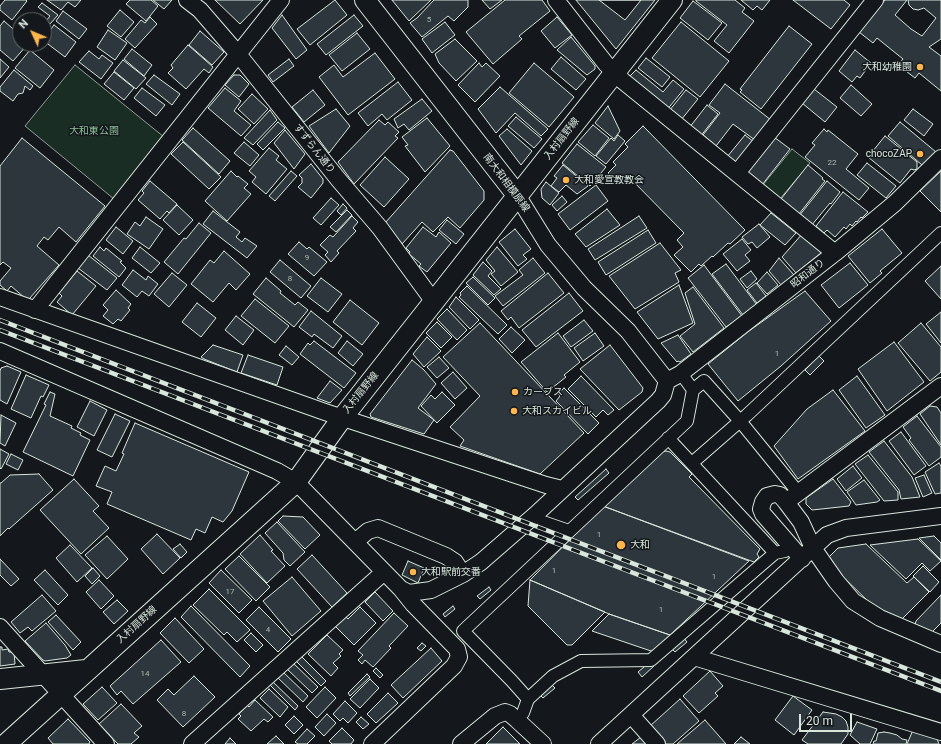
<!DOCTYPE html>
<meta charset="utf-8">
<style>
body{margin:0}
#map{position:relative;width:941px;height:744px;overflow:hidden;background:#14181c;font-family:Roboto,sans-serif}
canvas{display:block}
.north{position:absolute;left:12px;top:12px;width:40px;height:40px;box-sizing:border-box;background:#14181c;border:1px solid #626a69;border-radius:50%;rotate:314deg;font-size:11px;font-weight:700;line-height:16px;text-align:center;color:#d8e6dc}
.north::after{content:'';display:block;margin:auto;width:14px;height:18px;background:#ffb74d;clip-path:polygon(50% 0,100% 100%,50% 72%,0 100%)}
.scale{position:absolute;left:799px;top:714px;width:53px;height:18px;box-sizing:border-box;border:2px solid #d8e6dc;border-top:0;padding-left:5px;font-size:12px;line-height:14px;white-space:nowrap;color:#d8e6dc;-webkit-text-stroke:3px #14181c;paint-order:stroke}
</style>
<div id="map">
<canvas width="941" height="744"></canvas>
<div class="north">N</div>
<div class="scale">20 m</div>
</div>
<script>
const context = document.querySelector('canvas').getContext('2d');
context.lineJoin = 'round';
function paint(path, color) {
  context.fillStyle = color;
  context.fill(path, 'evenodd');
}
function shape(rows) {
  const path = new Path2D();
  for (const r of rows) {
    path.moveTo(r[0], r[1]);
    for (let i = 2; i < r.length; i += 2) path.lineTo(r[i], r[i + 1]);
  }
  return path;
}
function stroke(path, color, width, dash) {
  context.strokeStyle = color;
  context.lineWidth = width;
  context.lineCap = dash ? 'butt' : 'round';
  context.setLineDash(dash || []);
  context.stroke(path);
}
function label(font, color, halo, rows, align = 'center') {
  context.font = font + ' Roboto,"Noto Sans JP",sans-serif';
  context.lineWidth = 3;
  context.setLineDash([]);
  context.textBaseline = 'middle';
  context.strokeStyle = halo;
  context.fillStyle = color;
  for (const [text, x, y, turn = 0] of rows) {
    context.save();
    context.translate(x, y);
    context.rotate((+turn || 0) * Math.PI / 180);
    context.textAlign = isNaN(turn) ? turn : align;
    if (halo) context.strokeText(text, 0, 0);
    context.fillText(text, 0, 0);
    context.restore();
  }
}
const green = shape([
 [75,65,164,137,114,199,25,126,75,65],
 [792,149,810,163,779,200,762,186,792,149]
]);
paint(green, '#1a2d24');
stroke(green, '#939e99', 1);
const building = shape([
 [5,0,26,0,27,1,12,20,0,10,0,6,5,0],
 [47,0,81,0,75,7,68,2,61,10,47,0],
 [130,0,151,0,158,6,146,21,126,4,130,0],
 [153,0,172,0,164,9,153,0],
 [215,0,263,0,240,24,215,0],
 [335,0,347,15,310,45,297,29,335,0],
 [392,0,431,0,409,21,392,0],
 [434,0,468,0,468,7,454,21,448,16,422,37,410,23,417,18,434,0],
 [482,0,502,0,490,9,482,0],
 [505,0,542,0,550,11,519,36,522,39,493,64,466,32,505,0],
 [576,0,655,0,616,49,576,0],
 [599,0,641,0,625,20,599,0],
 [696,0,735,0,745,8,742,12,754,21,729,53,714,41,727,25,696,1,696,0],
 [741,0,770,0,762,10,757,6,753,10,741,0],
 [793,0,844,0,850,5,831,29,793,0],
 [885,0,907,0,895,15,911,29,922,36,936,18,924,8,918,10,913,9,909,5,908,0,941,0,941,39,929,47,941,56,941,91,919,73,915,78,898,65,903,59,877,38,873,43,859,32,885,0],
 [693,1,722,23,708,40,680,18,693,1],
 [42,3,58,15,50,24,46,21,50,16,38,7,42,3],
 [120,10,134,22,121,37,107,26,120,10],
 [63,11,87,29,79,39,56,21,63,11],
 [282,15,307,50,296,59,272,28,282,15],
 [354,15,363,26,326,55,317,44,354,15],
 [150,17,157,24,135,48,125,39,141,20,145,23,150,17],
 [557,17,572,35,555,48,541,31,557,17],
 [4,21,20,35,20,44,28,44,13,61,0,50,0,26,4,21],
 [445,22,455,35,432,53,422,39,445,22],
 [681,22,729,61,700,97,652,58,681,22],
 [54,25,76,42,65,57,44,41,44,38,54,25],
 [789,26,812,44,761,109,740,92,742,90,740,89,789,26],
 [108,30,127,43,115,60,97,47,108,30],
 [200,31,224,52,212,65,189,45,200,31],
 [357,33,370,49,342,71,329,55,357,33],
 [571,37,595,66,595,69,587,75,557,50,571,37],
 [455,39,477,61,456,81,439,63,435,54,455,39],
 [188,45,213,67,209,73,204,69,186,89,168,73,173,68,171,65,188,45],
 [132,49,152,65,144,76,124,59,132,49],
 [30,50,54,70,40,88,15,68,30,50],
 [855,50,871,63,860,78,857,76,852,82,839,71,855,50],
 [89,51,99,59,102,55,113,63,101,79,79,62,89,51],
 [375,53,395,79,348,115,319,77,334,65,343,77,375,53],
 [561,57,586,79,576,90,551,69,561,57],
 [646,58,670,77,662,87,638,68,646,58],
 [0,59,9,67,0,78,0,59],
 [289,59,294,66,273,82,268,75,289,59],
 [123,60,146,78,136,89,114,71,123,60],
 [479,63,482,67,486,63,500,76,475,102,458,85,479,63],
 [534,63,574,97,549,127,509,93,534,63],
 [14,70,33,86,30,90,25,86,23,93,18,94,13,101,0,91,0,87,14,70],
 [636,70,663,92,673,80,684,89,666,111,633,84,630,76,636,70],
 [114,72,134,88,124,100,104,84,114,72],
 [154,75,180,94,172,105,146,84,154,75],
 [234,75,240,75,249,84,239,97,225,85,234,75],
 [398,82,412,100,387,120,382,114,368,126,358,113,398,82],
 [725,84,771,120,755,140,733,124,716,146,703,135,720,113,709,105,725,84],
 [851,85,872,104,861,116,840,98,851,85],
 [500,87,548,129,541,136,515,113,496,133,478,109,500,87],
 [142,88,165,105,156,116,134,98,142,88],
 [225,88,241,101,234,111,251,125,241,136,208,108,225,88],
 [814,89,837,107,825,122,802,103,814,89],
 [313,90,325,105,304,122,292,107,313,90],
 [686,90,698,99,681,120,669,111,686,90],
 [252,94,268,109,254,124,238,109,252,94],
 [422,99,432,111,409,130,404,124,398,128,394,119,422,99],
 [707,105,718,114,700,137,689,128,707,105],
 [608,106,620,131,614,139,595,123,608,106],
 [336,109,350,126,329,153,309,126,336,109],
 [913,109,933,124,924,136,904,120,913,109],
 [270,110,277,120,253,145,244,138,270,110],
 [516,117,542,139,534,148,508,126,516,117],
 [427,118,450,146,425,172,405,146,408,145,402,137,427,118],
 [379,120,385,125,388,122,399,132,395,136,398,138,354,184,338,162,379,120],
 [278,122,285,128,263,150,257,144,278,122],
 [900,122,936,152,922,165,888,136,900,122],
 [593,125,609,138,595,156,578,142,593,125],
 [643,126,745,230,730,244,728,243,713,257,712,256,701,266,699,264,691,272,674,255,683,247,677,240,684,233,628,176,619,184,608,173,616,165,613,162,628,147,625,144,643,126],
 [193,128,230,161,219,174,182,140,193,128],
 [507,129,532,151,521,165,499,136,507,129],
 [824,129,827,132,828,130,858,154,846,169,869,188,859,200,805,157,815,145,812,143,824,129],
 [285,130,305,154,294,169,274,143,285,130],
 [618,135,625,141,606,164,596,156,611,138,614,141,618,135],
 [745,135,754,142,738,163,733,163,727,157,745,135],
 [885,136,917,162,917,169,914,170,911,169,900,183,868,157,885,136],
 [774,137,790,149,762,185,749,174,748,167,774,137],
 [22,138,105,206,76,242,59,227,48,240,44,237,37,246,59,265,29,299,26,299,11,286,7,291,0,285,0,281,11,268,3,262,0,265,0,166,22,138],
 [183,142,221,177,209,189,171,154,183,142],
 [244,142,259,155,250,166,234,153,244,142],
 [577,144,606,167,590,186,562,163,577,144],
 [269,148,279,156,276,160,287,169,266,194,252,182,256,177,249,171,269,148],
 [450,150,453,151,484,191,484,200,460,228,448,217,433,232,422,222,402,244,385,223,450,150],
 [385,157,409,179,384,207,360,185,385,157],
 [867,163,896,186,886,198,857,175,867,163],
 [311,164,323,179,323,183,311,198,298,187,302,183,302,178,299,175,311,164],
 [563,165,588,186,577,194,566,185,559,192,551,186,557,178,554,176,563,165],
 [808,165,823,178,822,179,825,181,799,214,781,199,808,165],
 [231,171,237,177,238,176,248,184,244,188,251,194,227,221,205,201,231,171],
 [291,171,297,176,275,201,269,196,291,171],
 [941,171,941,212,920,191,941,171],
 [150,181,177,204,169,213,167,211,160,219,138,200,144,193,142,191,150,181],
 [827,181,840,192,831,204,830,203,811,226,799,216,827,181],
 [546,182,559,193,550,205,542,198,541,189,546,182],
 [596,185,608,201,570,230,558,214,596,185],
 [843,192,868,212,862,218,861,217,857,222,856,221,852,226,850,224,846,229,844,227,835,237,827,230,824,233,816,226,843,192],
 [562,196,567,202,557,211,552,205,562,196],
 [331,198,339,205,321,225,313,218,331,198],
 [343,204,347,208,341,215,337,211,343,204],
 [177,205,193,220,179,235,163,220,177,205],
 [607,209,620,225,586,247,575,234,607,209],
 [347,210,352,215,336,232,330,227,347,210],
 [213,211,240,232,236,237,242,242,245,238,257,246,247,258,203,224,213,211],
 [771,213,796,233,785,245,760,225,771,213],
 [352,216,358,222,353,228,356,231,337,251,339,253,331,262,325,255,328,252,320,245,330,235,333,237,352,216],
 [639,216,647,228,595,260,588,249,639,216],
 [146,217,163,229,149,249,127,234,135,222,140,226,146,217],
 [447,220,464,234,456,244,439,230,447,220],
 [199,223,211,233,178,274,164,262,184,238,186,239,199,223],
 [759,224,770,237,757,248,752,242,748,244,742,237,759,224],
 [116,227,133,241,123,254,106,240,116,227],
 [423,227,436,237,439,232,451,243,427,272,419,266,421,264,409,254,410,252,406,248,423,227],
 [515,229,531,249,523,255,527,259,518,266,499,242,515,229],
 [882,229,902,253,880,271,882,273,870,283,848,256,882,229],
 [648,230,656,243,606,275,598,262,648,230],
 [803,233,821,248,821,253,796,273,782,257,803,233],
 [742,239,751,250,745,255,750,261,737,271,723,254,742,239],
 [299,242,307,249,309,247,327,262,314,276,288,254,299,242],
 [660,243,681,270,675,273,679,282,635,309,609,276,660,243],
 [100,247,104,251,106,248,122,261,120,262,126,268,119,277,93,256,100,247],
 [140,247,160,263,151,273,132,258,140,247],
 [497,247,518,272,501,286,491,274,495,271,486,260,497,247],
 [224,251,250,274,236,290,229,283,213,302,191,284,210,260,214,263,224,251],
 [88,255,117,278,107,290,78,268,88,255],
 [533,258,545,273,503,306,495,296,523,275,519,270,533,258],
 [779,258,794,275,781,285,769,271,779,258],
 [280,260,311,286,301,298,270,272,280,260],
 [483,262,492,271,488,276,501,289,494,295,473,275,483,262],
 [850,263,868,285,839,308,821,285,850,263],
 [726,264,757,305,743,315,712,274,726,264],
 [704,265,742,316,726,327,688,278,704,265],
 [941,266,941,299,925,281,941,266],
 [133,270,146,280,148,276,158,284,149,296,142,291,137,297,122,285,133,270],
 [77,271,96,286,72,315,57,302,62,296,59,293,77,271],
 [751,271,757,279,747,288,740,279,751,271],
 [767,272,778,285,767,294,757,283,767,272],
 [172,273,187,285,169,307,154,294,172,273],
 [548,273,564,293,519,328,511,317,508,320,501,311,548,273],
 [473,277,495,298,488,305,466,283,473,277],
 [266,278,281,291,280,293,295,305,298,302,308,310,294,327,253,294,266,278],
 [321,278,342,294,328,312,307,296,321,278],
 [756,283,766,296,757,303,747,290,756,283],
 [679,285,693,323,658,339,637,312,679,285],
 [467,286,507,325,498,334,459,297,461,295,460,293,467,286],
 [693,287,724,328,693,352,680,336,695,324,685,293,693,287],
 [116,290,131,304,128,308,130,310,121,321,118,319,113,324,103,316,108,310,103,305,116,290],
 [805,291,831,321,781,366,738,401,708,364,749,331,805,291],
 [569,293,583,311,536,347,522,330,569,293],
 [456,297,479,320,470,329,449,307,456,297],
 [255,299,289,326,275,343,241,316,255,299],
 [350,300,379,323,362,345,333,322,350,300],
 [197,303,216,318,201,337,182,322,197,303],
 [447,309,467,330,457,340,437,319,447,309],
 [311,311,342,336,333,348,314,334,312,337,299,327,311,311],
 [941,312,941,343,926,324,941,312],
 [236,316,254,330,243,345,225,330,236,316],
 [584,320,593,331,571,347,563,336,584,320],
 [437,322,452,337,441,348,426,333,437,322],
 [480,323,584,433,540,474,460,446,464,440,450,427,480,396,443,357,480,323],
 [921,323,941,347,941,372,930,381,898,343,921,323],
 [511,327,525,340,512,353,499,339,511,327],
 [558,333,580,362,564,375,566,377,547,392,521,362,558,333],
 [595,333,604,346,583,361,574,348,595,333],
 [678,335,691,354,680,362,678,361,677,362,661,343,678,335],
 [427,337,441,351,424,367,413,354,427,337],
 [314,341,356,373,344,388,300,354,308,343,310,345,314,341],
 [347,341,363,354,353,366,338,353,347,341],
 [894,342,924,382,887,411,858,369,894,342],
 [213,345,243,355,237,372,204,359,201,357,213,345],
 [610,345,643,388,642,392,619,410,580,369,610,345],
 [286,346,299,357,292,365,279,355,286,346],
 [248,355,283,367,277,385,241,373,248,355],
 [819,356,824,361,810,375,805,370,819,356],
 [439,357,449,368,437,378,427,367,439,357],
 [412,360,424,370,436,384,418,408,434,420,424,434,371,417,370,414,412,360],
 [7,366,21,372,7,404,0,400,0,371,1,368,7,366],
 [453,372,467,388,455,399,441,383,453,372],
 [26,375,49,385,43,397,41,396,31,418,11,409,26,375],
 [581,376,614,410,608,415,603,410,596,417,568,389,581,376],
 [857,376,885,415,866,428,839,390,857,376],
 [330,381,342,390,330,403,317,398,330,381],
 [564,388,599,423,588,434,556,401,560,396,558,394,564,388],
 [833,390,865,431,798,479,774,446,807,409,833,390],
 [50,392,55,394,50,416,72,426,71,428,81,433,80,435,90,440,73,476,23,452,46,405,44,404,50,392],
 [442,392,455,405,437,423,421,406,431,395,435,399,442,392],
 [90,401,107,410,94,436,77,427,90,401],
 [930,406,937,407,941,413,941,445,920,414,930,406],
 [115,414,130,421,112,457,97,450,115,414],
 [1,415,16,423,5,446,0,443,1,415],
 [917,416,941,447,941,457,929,466,909,440,911,438,903,427,917,416],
 [135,423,249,472,232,511,223,522,212,517,205,533,196,529,191,540,107,504,112,492,96,486,105,466,116,471,124,454,122,453,135,423],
 [901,432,926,466,914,475,889,441,901,432],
 [884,441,912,477,920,497,901,499,899,490,869,452,884,441],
 [0,449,9,454,1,469,0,468,0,449],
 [666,451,670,452,692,474,689,477,760,549,757,554,759,557,754,562,603,506,662,452,666,451],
 [11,454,23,460,18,470,6,464,11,454],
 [868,455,898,492,898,500,884,501,855,464,868,455],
 [939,463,941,466,941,493,935,494,925,472,939,463],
 [853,466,862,478,846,491,837,479,853,466],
 [606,469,609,473,578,500,575,497,606,469],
 [39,474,53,490,9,529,8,528,0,536,0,483,1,483,10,475,39,474],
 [924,475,932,493,923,497,915,478,924,475],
 [74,479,99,506,93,511,109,528,81,554,40,510,74,479],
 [833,479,851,502,849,506,812,510,806,504,806,498,833,479],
 [864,480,880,500,877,502,856,505,847,492,864,480],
 [603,506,749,561,670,635,609,614,530,580,603,506],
 [283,516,303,517,320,535,305,549,278,521,283,516],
 [277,522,305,552,290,566,284,560,283,553,265,533,277,522],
 [157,534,180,558,163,574,141,549,157,534],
 [260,535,273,550,271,551,285,566,267,583,240,554,260,535],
 [107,536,128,559,107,579,85,555,107,536],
 [934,536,941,543,941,560,919,538,934,536],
 [918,539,941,561,930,571,922,563,906,579,870,545,918,539],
 [180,544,187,552,181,558,173,549,180,544],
 [866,544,907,583,914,577,929,592,901,620,870,606,871,604,837,571,829,557,838,548,866,544],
 [70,545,92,568,77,582,56,558,70,545],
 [312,555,347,593,332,607,297,569,312,555],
 [239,556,270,587,256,601,225,569,239,556],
 [0,559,19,579,11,586,0,575,0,559],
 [408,561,424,568,418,583,402,575,408,561],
 [923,566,939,582,930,592,913,576,923,566],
 [93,568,100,576,92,584,85,576,93,568],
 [45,570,68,595,58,605,34,580,45,570],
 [221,570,252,600,239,613,209,583,221,570],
 [292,577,321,611,292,636,263,601,292,577],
 [99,580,114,596,101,609,86,592,99,580],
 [530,580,605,612,572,645,567,645,528,606,530,580],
 [489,587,491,590,480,599,477,596,489,587],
 [209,589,250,630,237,642,227,632,224,635,193,605,209,589],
 [375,592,393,611,383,621,365,602,375,592],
 [42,595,56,611,32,631,28,627,20,633,11,622,42,595],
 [941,595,941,623,932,632,915,625,916,621,941,595],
 [117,600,128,611,114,624,103,612,117,600],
 [191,606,250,666,240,677,181,617,191,606],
 [453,606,455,609,445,617,443,614,453,606],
 [259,607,291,639,278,652,246,620,259,607],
 [360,607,376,623,354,645,334,625,344,615,348,619,360,607],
 [394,613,408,626,389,646,391,648,373,667,365,660,362,664,358,660,363,655,358,651,394,613],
 [609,614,670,635,654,652,592,631,609,614],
 [56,615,81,642,73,650,48,622,56,615],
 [175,618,204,649,189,663,160,633,175,618],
 [46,623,65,645,71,655,67,658,45,661,43,660,25,641,46,623],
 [251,633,263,645,256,652,244,640,251,633],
 [327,635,343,650,339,654,341,656,333,663,338,668,331,676,308,654,327,635],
 [683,637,687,642,675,652,671,648,683,637],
 [161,640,181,662,133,704,121,691,117,695,110,686,161,640],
 [422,643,426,646,421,651,417,648,422,643],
 [0,647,2,647,2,650,8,649,9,652,14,652,15,664,0,666,0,647],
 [431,648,442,661,403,698,391,685,431,648],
 [301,656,326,681,321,686,296,661,301,656],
 [292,662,318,687,312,693,286,668,292,662],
 [650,662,654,666,642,677,638,672,650,662],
 [376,668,383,675,380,678,373,671,376,668],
 [282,671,308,696,303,702,277,677,282,671],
 [710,671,723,686,715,693,718,696,699,713,683,696,710,671],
 [367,674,370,677,350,696,348,693,367,674],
 [194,676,215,697,183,727,157,700,168,689,174,695,194,676],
 [370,679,379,688,360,708,350,699,370,679],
 [272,681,298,706,295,710,269,684,272,681],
 [550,683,555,688,543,698,538,693,550,683],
 [102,687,117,703,98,720,83,704,102,687],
 [325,687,336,698,317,718,306,707,325,687],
 [269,689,288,707,280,717,260,698,269,689],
 [388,693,398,703,376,723,367,714,388,693],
 [793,696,812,710,794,735,775,720,793,696],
 [680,699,699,721,673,744,666,744,650,726,680,699],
 [255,700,273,717,268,722,264,719,251,731,238,719,241,716,239,714,247,705,249,707,255,700],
 [345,701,357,713,348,723,343,718,340,721,333,714,345,701],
 [121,704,142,726,134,733,139,737,131,744,118,744,99,724,121,704],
 [823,712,836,714,842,717,846,721,848,727,848,734,841,744,808,744,802,740,823,712],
 [327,714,336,723,324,736,315,727,327,714],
 [294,716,303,725,294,734,285,725,294,716],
 [361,717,369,724,363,729,356,722,361,717],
 [68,719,90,742,89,744,53,744,48,738,68,719],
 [705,720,726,744,677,744,705,720],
 [857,722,877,729,870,744,860,744,850,735,857,722],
 [503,727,520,744,486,744,503,727],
 [342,728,354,740,351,744,332,744,329,741,342,728],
 [307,729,315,736,307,744,298,744,295,742,307,729],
 [913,730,937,739,939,744,907,744,913,730],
 [884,732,890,733,897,735,902,739,907,740,906,744,873,744,874,741,876,741,878,733,884,732],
 [276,736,284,744,267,744,276,736],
 [641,737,647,744,632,744,641,737],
 [741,737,750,744,734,744,741,737],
 [230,738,236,744,225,744,230,738]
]);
paint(building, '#2c363c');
stroke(building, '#d8e6dc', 1);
const pedestrian = shape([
 [693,390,704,381,740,421,793,486],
 [668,438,775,553],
 [692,463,747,415,941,233],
 [543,522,569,531],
 [528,699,512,681,463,631,687,421,693,390,685,379],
 [523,713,528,699,553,676,581,661,651,660,775,553,785,551]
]);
const minor = shape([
 [187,0,200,10,238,54,338,179,380,228,434,302],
 [556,0,606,64,623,81,835,253],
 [737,173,875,0],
 [517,195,548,245,584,288,628,331,667,381],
 [0,297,325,412,546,485,562,489],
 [35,310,281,0],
 [0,351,277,471,296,482,401,589,413,604,457,649,459,657,454,666,372,744],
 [667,381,680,374,835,253,895,203,941,158],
 [786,502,941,386],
 [355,542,368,531,378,528,446,556,455,562,463,574],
 [802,559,763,514,761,509,763,502,767,496,775,494,780,495,786,502,801,522,813,548,836,581,853,601,880,618,941,644],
 [401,589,409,593,431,590,463,574,481,562,535,515,658,401,663,395,667,381],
 [0,627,106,744],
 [694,657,941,732],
 [631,715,657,744],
 [192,744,384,572],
 [461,744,495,716,505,712,510,714,517,720,543,744],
 [599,744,827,535,846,528,941,516]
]);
const tertiary = shape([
 [365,0,517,195],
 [0,679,86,670],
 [6,744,296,482,342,418,672,0]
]);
stroke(pedestrian, '#d8e6dc', 14);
stroke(minor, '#d8e6dc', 18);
stroke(tertiary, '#d8e6dc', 22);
stroke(pedestrian, '#14181c', 12);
stroke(minor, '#14181c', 16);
stroke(tertiary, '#14181c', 20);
const rail = shape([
 [0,320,941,682],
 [0,330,941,691]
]);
stroke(rail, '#d8e6dc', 4.5);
stroke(rail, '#14181c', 3, [9]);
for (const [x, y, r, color] of [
 [920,67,4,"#ffb74d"],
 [920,154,4,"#ffb74d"],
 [566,180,4,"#ffb74d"],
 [515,392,4,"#ffb74d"],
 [514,411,4,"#ffb74d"],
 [621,545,5,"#ffb74d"],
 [413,572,4,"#ffb74d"]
]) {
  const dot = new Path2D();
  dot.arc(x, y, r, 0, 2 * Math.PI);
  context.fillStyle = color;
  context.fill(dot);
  stroke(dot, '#14181c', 1.5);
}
label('8px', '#adbab4', null, [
 ["5",429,20],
 ["22",832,163],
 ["9",307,258],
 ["8",290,279],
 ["1",777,354],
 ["1",599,535],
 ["1",554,571],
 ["1",714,577],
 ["17",230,592],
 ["1",661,610],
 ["4",268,630],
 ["14",145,674],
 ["8",184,714]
]);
label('10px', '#d8e6dc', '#14181c', [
 ["大和幼稚園",912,67,"right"],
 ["chocoZAP",912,154,"right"],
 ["大和愛宣教教会",574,180],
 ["カーブス",523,392],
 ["大和スカイビル",522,411],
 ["大和",630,545],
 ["大和駅前交番",421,572]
], 'left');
label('10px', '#8ac095', '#14181c', [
 ["大和東公園",94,131]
]);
label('10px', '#d8e6dc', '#14181c', [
 ["入村扇野線",562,139,-52],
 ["すずらん通り",314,149,52],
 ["南大和相模原線",506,183,53],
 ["昭和通り",808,274,-38],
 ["入村扇野線",361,393,-51],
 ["入村扇野線",137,625,-42]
]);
</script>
